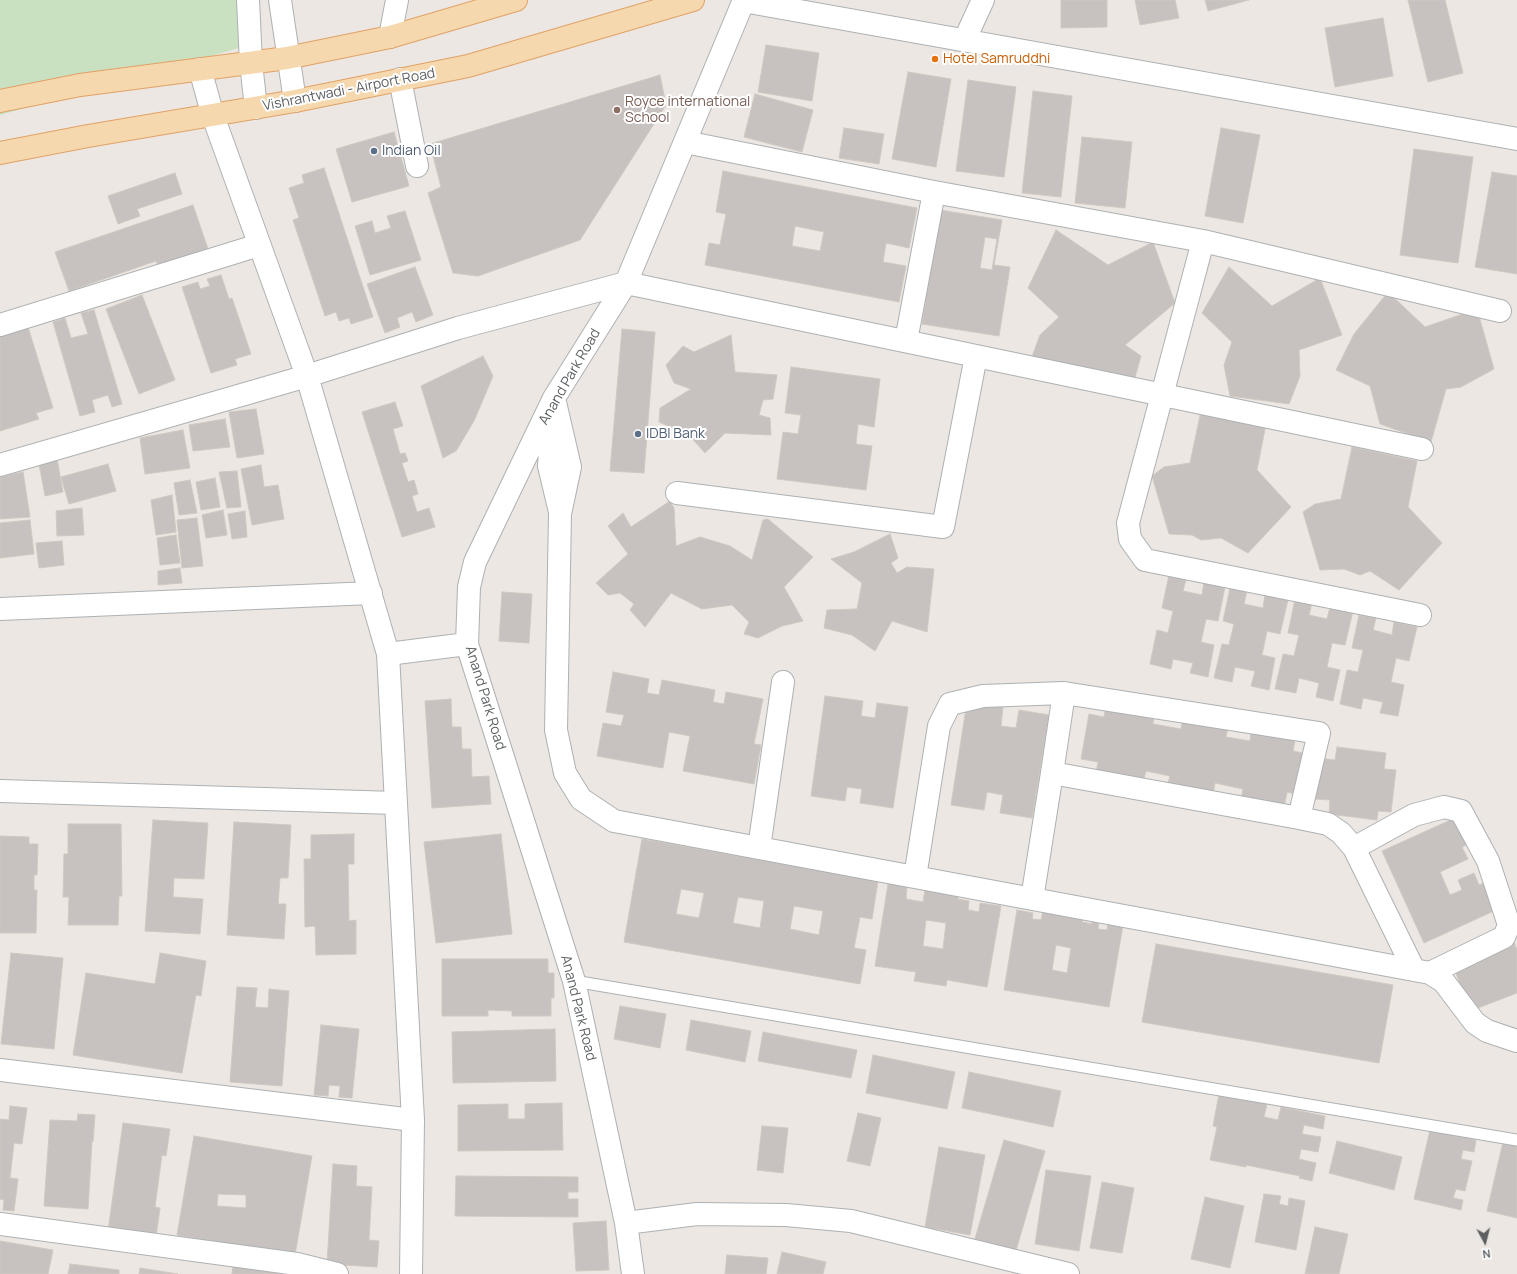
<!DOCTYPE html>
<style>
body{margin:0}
#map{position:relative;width:1517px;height:1274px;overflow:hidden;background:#ece7e2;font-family:Manrope,sans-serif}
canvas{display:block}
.north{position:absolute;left:1465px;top:1222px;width:40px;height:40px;-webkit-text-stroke:3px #fff;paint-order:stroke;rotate:173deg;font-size:11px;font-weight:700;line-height:16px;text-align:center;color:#5b5f61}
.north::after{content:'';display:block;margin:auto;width:14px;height:18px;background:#5b5f61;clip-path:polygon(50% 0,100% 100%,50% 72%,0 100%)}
</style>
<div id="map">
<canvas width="1517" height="1274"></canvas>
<div class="north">N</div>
</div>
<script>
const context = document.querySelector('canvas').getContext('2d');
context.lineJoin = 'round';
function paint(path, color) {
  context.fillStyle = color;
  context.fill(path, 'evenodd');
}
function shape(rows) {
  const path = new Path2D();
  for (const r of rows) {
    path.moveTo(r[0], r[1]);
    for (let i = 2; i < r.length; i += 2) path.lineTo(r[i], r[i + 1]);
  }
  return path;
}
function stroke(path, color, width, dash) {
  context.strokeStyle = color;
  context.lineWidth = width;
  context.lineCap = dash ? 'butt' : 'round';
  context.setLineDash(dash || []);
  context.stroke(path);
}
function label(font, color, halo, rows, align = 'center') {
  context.font = font + ' Manrope,sans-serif';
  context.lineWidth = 4;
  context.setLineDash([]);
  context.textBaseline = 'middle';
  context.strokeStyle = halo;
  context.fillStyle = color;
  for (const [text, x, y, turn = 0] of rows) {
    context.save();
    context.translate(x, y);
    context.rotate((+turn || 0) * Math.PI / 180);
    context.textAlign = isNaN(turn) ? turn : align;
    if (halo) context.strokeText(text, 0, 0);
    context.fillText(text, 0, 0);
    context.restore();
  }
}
paint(shape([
 [0,0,243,0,246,46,0,115]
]), '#c9e1c1');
const building = shape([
 [1061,0,1107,0,1107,27,1061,28,1061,0],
 [1135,0,1175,0,1179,18,1140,25,1135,0],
 [1205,0,1249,0,1208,11,1205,0],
 [1408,0,1445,0,1463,73,1428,82,1408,0],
 [1383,18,1393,76,1335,87,1325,28,1383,18],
 [766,45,819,53,812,101,758,92,766,45],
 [908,72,951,79,936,167,892,159,908,72],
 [660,75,666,105,580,240,478,276,453,273,428,193,441,187,430,144,660,75],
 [968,80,1016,87,1004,177,956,171,968,80],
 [1033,91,1072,96,1061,197,1022,193,1033,91],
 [755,94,813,110,802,152,744,137,755,94],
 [844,128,884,134,879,164,839,158,844,128],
 [1221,128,1260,135,1243,223,1205,216,1221,128],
 [394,132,409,186,352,202,336,149,394,132],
 [1082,137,1132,142,1125,208,1075,203,1082,137],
 [1414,149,1473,157,1458,263,1400,255,1414,149],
 [324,168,373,317,351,324,349,318,339,321,336,312,325,316,293,220,299,218,289,188,304,183,302,175,324,168],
 [723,171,917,208,909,248,886,243,883,262,906,266,899,302,705,265,709,243,720,245,726,214,716,212,723,171],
 [795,226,824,232,820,251,792,246,795,226],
 [1492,172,1517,176,1517,274,1475,267,1492,172],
 [175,173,182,194,137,209,140,216,118,224,108,196,175,173],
 [193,205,208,249,158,266,156,261,69,291,55,252,193,205],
 [940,210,1002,220,994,265,1010,267,999,336,922,324,940,210],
 [985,237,997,239,992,270,980,268,985,237],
 [405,211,421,260,370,275,355,226,372,221,375,233,391,228,387,216,405,211],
 [1056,230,1108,265,1153,242,1175,303,1125,345,1141,356,1134,381,1030,362,1040,335,1059,317,1028,288,1056,230],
 [415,267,433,315,416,322,412,312,397,318,400,327,385,333,367,284,415,267],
 [1229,267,1272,306,1320,278,1342,335,1299,350,1300,376,1289,404,1230,396,1224,365,1232,342,1202,313,1229,267],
 [221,275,229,299,232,298,251,354,235,359,237,365,211,373,182,287,198,282,200,289,210,286,207,279,221,275],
 [1388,292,1425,327,1477,309,1494,369,1461,387,1446,389,1431,442,1380,424,1370,386,1336,370,1354,334,1388,292],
 [142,295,175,380,139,394,106,309,142,295],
 [94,310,122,404,112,407,108,395,92,400,95,412,80,416,53,322,65,318,71,338,88,334,81,313,94,310],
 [28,327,53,408,36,413,39,419,0,431,0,335,28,327],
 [622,329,655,332,644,473,610,471,622,329],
 [731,335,735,372,777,375,773,399,763,400,759,415,770,418,771,435,725,433,705,453,689,435,659,422,660,408,691,389,674,383,666,365,683,346,694,352,731,335],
 [483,356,493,376,474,421,456,451,443,458,421,386,483,356],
 [791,367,880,379,874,427,858,424,856,444,872,446,866,490,777,479,783,432,798,434,801,415,785,413,791,367],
 [395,402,403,426,393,429,400,454,405,453,408,461,402,463,408,482,414,480,418,494,412,496,417,512,429,508,435,527,402,537,362,412,395,402],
 [256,409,264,454,237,458,229,412,256,409],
 [1201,411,1266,424,1257,470,1291,507,1248,553,1221,538,1201,540,1192,535,1169,534,1152,476,1164,467,1190,463,1201,411],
 [225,419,230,447,193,451,189,425,225,419],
 [183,430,190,468,145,474,140,438,183,430],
 [1352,447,1417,461,1408,507,1442,543,1399,590,1370,571,1360,575,1344,569,1320,570,1303,512,1315,504,1341,499,1352,447],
 [57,459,63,492,45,496,39,464,57,459],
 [108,464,116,491,69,504,61,477,108,464],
 [261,465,264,487,278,485,284,519,252,525,241,469,261,465],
 [237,471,241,507,227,508,219,472,237,471],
 [23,472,30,517,0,519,0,477,23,472],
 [215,478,220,507,201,510,196,482,215,478],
 [190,480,197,513,179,515,174,483,190,480],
 [172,495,176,532,156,535,151,500,172,495],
 [670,501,674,508,676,546,700,537,730,546,752,560,763,520,768,519,813,557,784,587,803,621,782,626,758,638,744,634,749,622,732,605,702,609,671,593,645,627,630,610,634,604,620,593,608,595,596,583,628,554,608,526,623,513,631,527,670,501],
 [82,508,84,535,57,536,56,511,82,508],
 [223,510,227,535,206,538,202,515,223,510],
 [245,511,247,537,232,539,228,514,245,511],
 [197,518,203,566,182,568,177,520,197,518],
 [30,520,34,554,0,558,0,523,30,520],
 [890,534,898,558,891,563,897,573,907,567,934,569,927,632,892,621,875,651,852,635,824,628,827,610,857,609,862,583,831,559,854,552,890,534],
 [176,535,180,563,160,565,157,538,176,535],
 [62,541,64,565,39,568,36,543,62,541],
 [180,568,182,583,158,585,158,571,180,568],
 [1169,575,1186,579,1183,591,1202,595,1204,582,1225,587,1218,621,1206,619,1201,642,1214,645,1208,677,1190,673,1193,663,1173,659,1171,669,1150,664,1157,630,1168,633,1173,611,1162,608,1169,575],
 [1230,588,1247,591,1244,604,1263,608,1265,595,1288,600,1280,634,1267,631,1262,655,1275,658,1269,690,1251,686,1255,671,1235,667,1232,682,1214,678,1222,644,1229,645,1234,624,1223,621,1230,588],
 [502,592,532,594,529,643,499,641,502,592],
 [1295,599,1312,603,1309,615,1327,619,1330,607,1353,611,1345,645,1332,643,1327,667,1340,670,1333,701,1316,697,1319,683,1299,678,1296,693,1275,689,1283,654,1294,656,1299,635,1288,633,1295,599],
 [1359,615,1376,618,1373,630,1392,635,1394,622,1417,627,1409,661,1396,658,1391,682,1404,685,1398,716,1380,713,1383,702,1363,698,1361,709,1340,704,1347,670,1358,672,1363,650,1352,648,1359,615],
 [613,672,649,679,647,693,659,695,662,680,715,690,713,702,724,704,726,692,763,699,754,744,761,745,754,784,683,771,690,736,669,732,663,768,597,756,603,723,621,726,624,715,606,712,613,672],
 [825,696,863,701,861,716,875,718,877,703,908,707,893,808,860,803,862,789,847,787,845,801,811,796,825,696],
 [451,699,452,727,461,727,462,749,471,749,472,777,489,776,491,804,432,808,425,701,451,699],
 [967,702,1003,707,1001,726,1016,728,1019,710,1049,715,1032,818,1000,813,1003,795,987,792,984,810,951,805,967,702],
 [1106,704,1154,713,1153,724,1181,729,1183,718,1228,726,1226,737,1250,741,1251,732,1295,740,1293,751,1307,754,1299,795,1287,792,1284,808,1241,800,1243,789,1215,783,1213,795,1167,787,1170,776,1146,771,1143,782,1096,773,1098,762,1081,759,1089,714,1104,717,1106,704],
 [1337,747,1386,753,1384,769,1396,770,1391,812,1378,811,1377,820,1329,814,1330,800,1315,799,1319,758,1335,760,1337,747],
 [1455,818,1466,845,1462,847,1468,859,1440,872,1450,895,1462,890,1458,880,1474,873,1479,885,1484,883,1496,910,1424,943,1382,851,1455,818],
 [153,820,208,823,204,879,174,878,173,897,203,899,200,934,145,931,153,820],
 [234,822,291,825,288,878,280,878,278,904,286,904,284,939,227,935,234,822],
 [68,824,121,824,122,896,119,896,118,925,68,925,69,897,63,897,64,854,68,854,68,824],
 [354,834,354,864,348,864,349,921,356,920,356,954,316,955,315,926,305,927,304,859,311,859,311,835,354,834],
 [501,834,512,934,436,943,424,842,501,834],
 [0,836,29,837,29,844,38,844,37,875,34,875,34,890,37,890,36,933,0,933,0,836],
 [642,839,878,881,872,919,860,917,854,948,866,950,860,984,624,942,642,839],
 [681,889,704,893,699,918,676,914,681,889],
 [738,897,764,901,760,928,733,923,738,897],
 [794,906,823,911,819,935,790,929,794,906],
 [888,884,907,887,906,899,923,902,925,890,958,895,958,899,969,901,968,910,979,912,980,903,1001,906,987,987,947,980,946,986,914,981,916,972,875,966,888,884],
 [926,920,946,923,943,949,923,946,926,920],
 [1017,910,1033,913,1032,919,1041,920,1043,911,1083,918,1082,922,1092,924,1092,920,1099,921,1098,929,1107,930,1108,923,1123,925,1109,1007,1004,990,1017,910],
 [1056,945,1071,948,1067,973,1052,970,1056,945],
 [1514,942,1517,950,1517,993,1470,1011,1453,965,1514,942],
 [1156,944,1393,985,1379,1063,1142,1022,1156,944],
 [11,953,63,958,54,1049,1,1044,11,953],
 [160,953,206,961,201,996,196,995,182,1073,73,1055,86,973,155,984,160,953],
 [442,959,548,959,548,973,554,973,554,998,551,998,551,1016,512,1016,512,1011,488,1010,488,1016,442,1016,442,959],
 [237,987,257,988,255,1007,268,1008,269,989,289,991,282,1086,230,1082,237,987],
 [620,1006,666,1014,660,1048,614,1039,620,1006],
 [691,1020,751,1031,745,1062,686,1050,691,1020],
 [321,1025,359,1029,352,1098,339,1097,340,1086,329,1085,328,1096,314,1095,321,1025],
 [555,1029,556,1081,453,1083,452,1032,555,1029],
 [763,1032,857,1050,851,1078,758,1061,763,1032],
 [873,1055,955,1072,947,1109,866,1093,873,1055],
 [969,1072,1061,1091,1053,1127,962,1108,969,1072],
 [1219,1094,1267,1104,1264,1117,1278,1120,1281,1107,1325,1116,1323,1129,1304,1125,1302,1134,1321,1137,1318,1152,1301,1149,1299,1159,1316,1163,1312,1181,1299,1178,1300,1176,1246,1165,1246,1167,1210,1160,1217,1127,1213,1126,1219,1094],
 [562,1103,563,1150,458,1151,458,1105,508,1104,508,1119,525,1119,525,1104,562,1103],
 [10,1106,27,1108,22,1144,14,1143,10,1178,18,1179,14,1211,3,1210,4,1200,0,1199,0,1119,9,1120,10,1106],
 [858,1113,881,1118,870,1166,847,1161,858,1113],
 [78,1114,95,1115,93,1142,92,1141,88,1209,44,1206,50,1120,77,1121,78,1114],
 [123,1123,170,1129,166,1156,162,1155,155,1207,160,1208,156,1237,108,1231,123,1123],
 [762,1126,788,1128,783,1173,757,1170,762,1126],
 [1430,1130,1476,1140,1474,1152,1463,1150,1461,1159,1472,1161,1465,1191,1456,1189,1453,1198,1463,1200,1461,1210,1414,1199,1430,1130],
 [194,1136,312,1156,295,1255,177,1235,194,1136],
 [218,1194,246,1195,246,1208,217,1206,218,1194],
 [1004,1140,1045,1151,1015,1254,974,1242,1004,1140],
 [1337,1141,1402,1157,1394,1190,1329,1173,1337,1141],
 [1503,1142,1517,1145,1517,1218,1487,1211,1503,1142],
 [939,1147,985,1155,970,1235,925,1227,939,1147],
 [333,1164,357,1166,356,1186,372,1187,369,1240,379,1241,377,1267,327,1264,333,1164],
 [1046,1170,1091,1176,1079,1251,1035,1244,1046,1170],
 [456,1176,578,1177,578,1192,568,1192,568,1199,578,1199,578,1217,455,1216,456,1176],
 [1102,1182,1134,1188,1122,1253,1090,1248,1102,1182],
 [1264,1194,1281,1196,1279,1204,1288,1206,1289,1198,1305,1201,1296,1250,1255,1242,1264,1194],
 [1205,1197,1244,1206,1230,1268,1191,1259,1205,1197],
 [606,1221,609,1270,576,1271,573,1223,606,1221],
 [1315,1227,1348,1234,1339,1274,1305,1274,1315,1227],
 [0,1241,53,1250,48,1274,0,1274,0,1241],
 [782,1252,826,1262,823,1274,777,1274,782,1252],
 [727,1255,768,1258,766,1274,725,1274,727,1255],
 [70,1264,119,1270,119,1274,68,1274,70,1264],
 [233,1267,285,1273,285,1274,232,1274,233,1267],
 [140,1268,178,1274,139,1274,140,1268]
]);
paint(building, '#c7c2bf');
stroke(building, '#d0c8c1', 1);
const service = shape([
 [574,981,1517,1140]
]);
const minor = shape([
 [743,1,1517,139],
 [390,37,397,0],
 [965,39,983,0],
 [200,69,213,116,307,376,388,654,413,1120,411,1274],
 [400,79,417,166],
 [685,142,934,192,1203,241],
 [0,325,259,245],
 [906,341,934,192],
 [554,398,570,467,560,514,556,730,565,773,581,799,614,821,1430,973,1444,982,1475,1023,1487,1031,1517,1041],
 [552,420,549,466,560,512],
 [0,465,307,376,458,328,626,283,1422,449],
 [677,493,943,527,976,356],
 [0,609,371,593],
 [1420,615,1145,560,1130,539,1128,523,1203,241,1500,311],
 [388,654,467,644],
 [1052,773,1064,693],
 [0,791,396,803],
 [759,848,783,682],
 [1354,848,1414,815,1444,807,1461,811,1488,861,1509,925,1504,937,1430,973],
 [915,877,939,726,950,704,983,696,1064,693,1319,733,1299,818],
 [1032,899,1052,773,1299,818,1328,824,1341,833,1354,848,1414,970],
 [0,1070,413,1120],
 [626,1223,697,1214,786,1215,851,1221,1068,1274],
 [0,1224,297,1264,337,1274],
 [633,1274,626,1223,574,981,467,644,469,587,475,562,554,398,626,283,744,0]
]);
const tertiary = shape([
 [248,0,251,63,256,108],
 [280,0,295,101]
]);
const primary = shape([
 [0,101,80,85,287,58,390,37,516,0],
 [0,153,88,136,295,101,468,66,693,0]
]);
stroke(service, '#aeb1b3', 13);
stroke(minor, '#aeb1b3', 24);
stroke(tertiary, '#aeb1b3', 24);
stroke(primary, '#e1a166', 24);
stroke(service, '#fff', 11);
stroke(minor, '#fff', 22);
stroke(tertiary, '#fff', 22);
stroke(primary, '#f5d8ae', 22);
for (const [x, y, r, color] of [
 [935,59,4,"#e8710a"],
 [617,110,4,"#8d6e63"],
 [374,151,4,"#5c6f8a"],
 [638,434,4,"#5c6f8a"]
]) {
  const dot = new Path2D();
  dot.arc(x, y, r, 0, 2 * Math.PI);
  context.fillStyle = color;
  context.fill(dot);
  stroke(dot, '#fff', 1.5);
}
label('14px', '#c56008', '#fff', [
 ["Hotel Samruddhi",943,59]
], 'left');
label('14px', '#5b5f61', '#fff', [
 ["Vishrantwadi - Airport Road",349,90,-11],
 ["Anand Park Road",570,377,-60],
 ["Anand Park Road",485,698,73],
 ["Anand Park Road",578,1008,76]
]);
label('14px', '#785e54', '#fff', [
 ["Royce international",625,102],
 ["School",625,118]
], 'left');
label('14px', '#4e5e75', '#fff', [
 ["Indian Oil",382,151],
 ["IDBI Bank",646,434]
], 'left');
</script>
